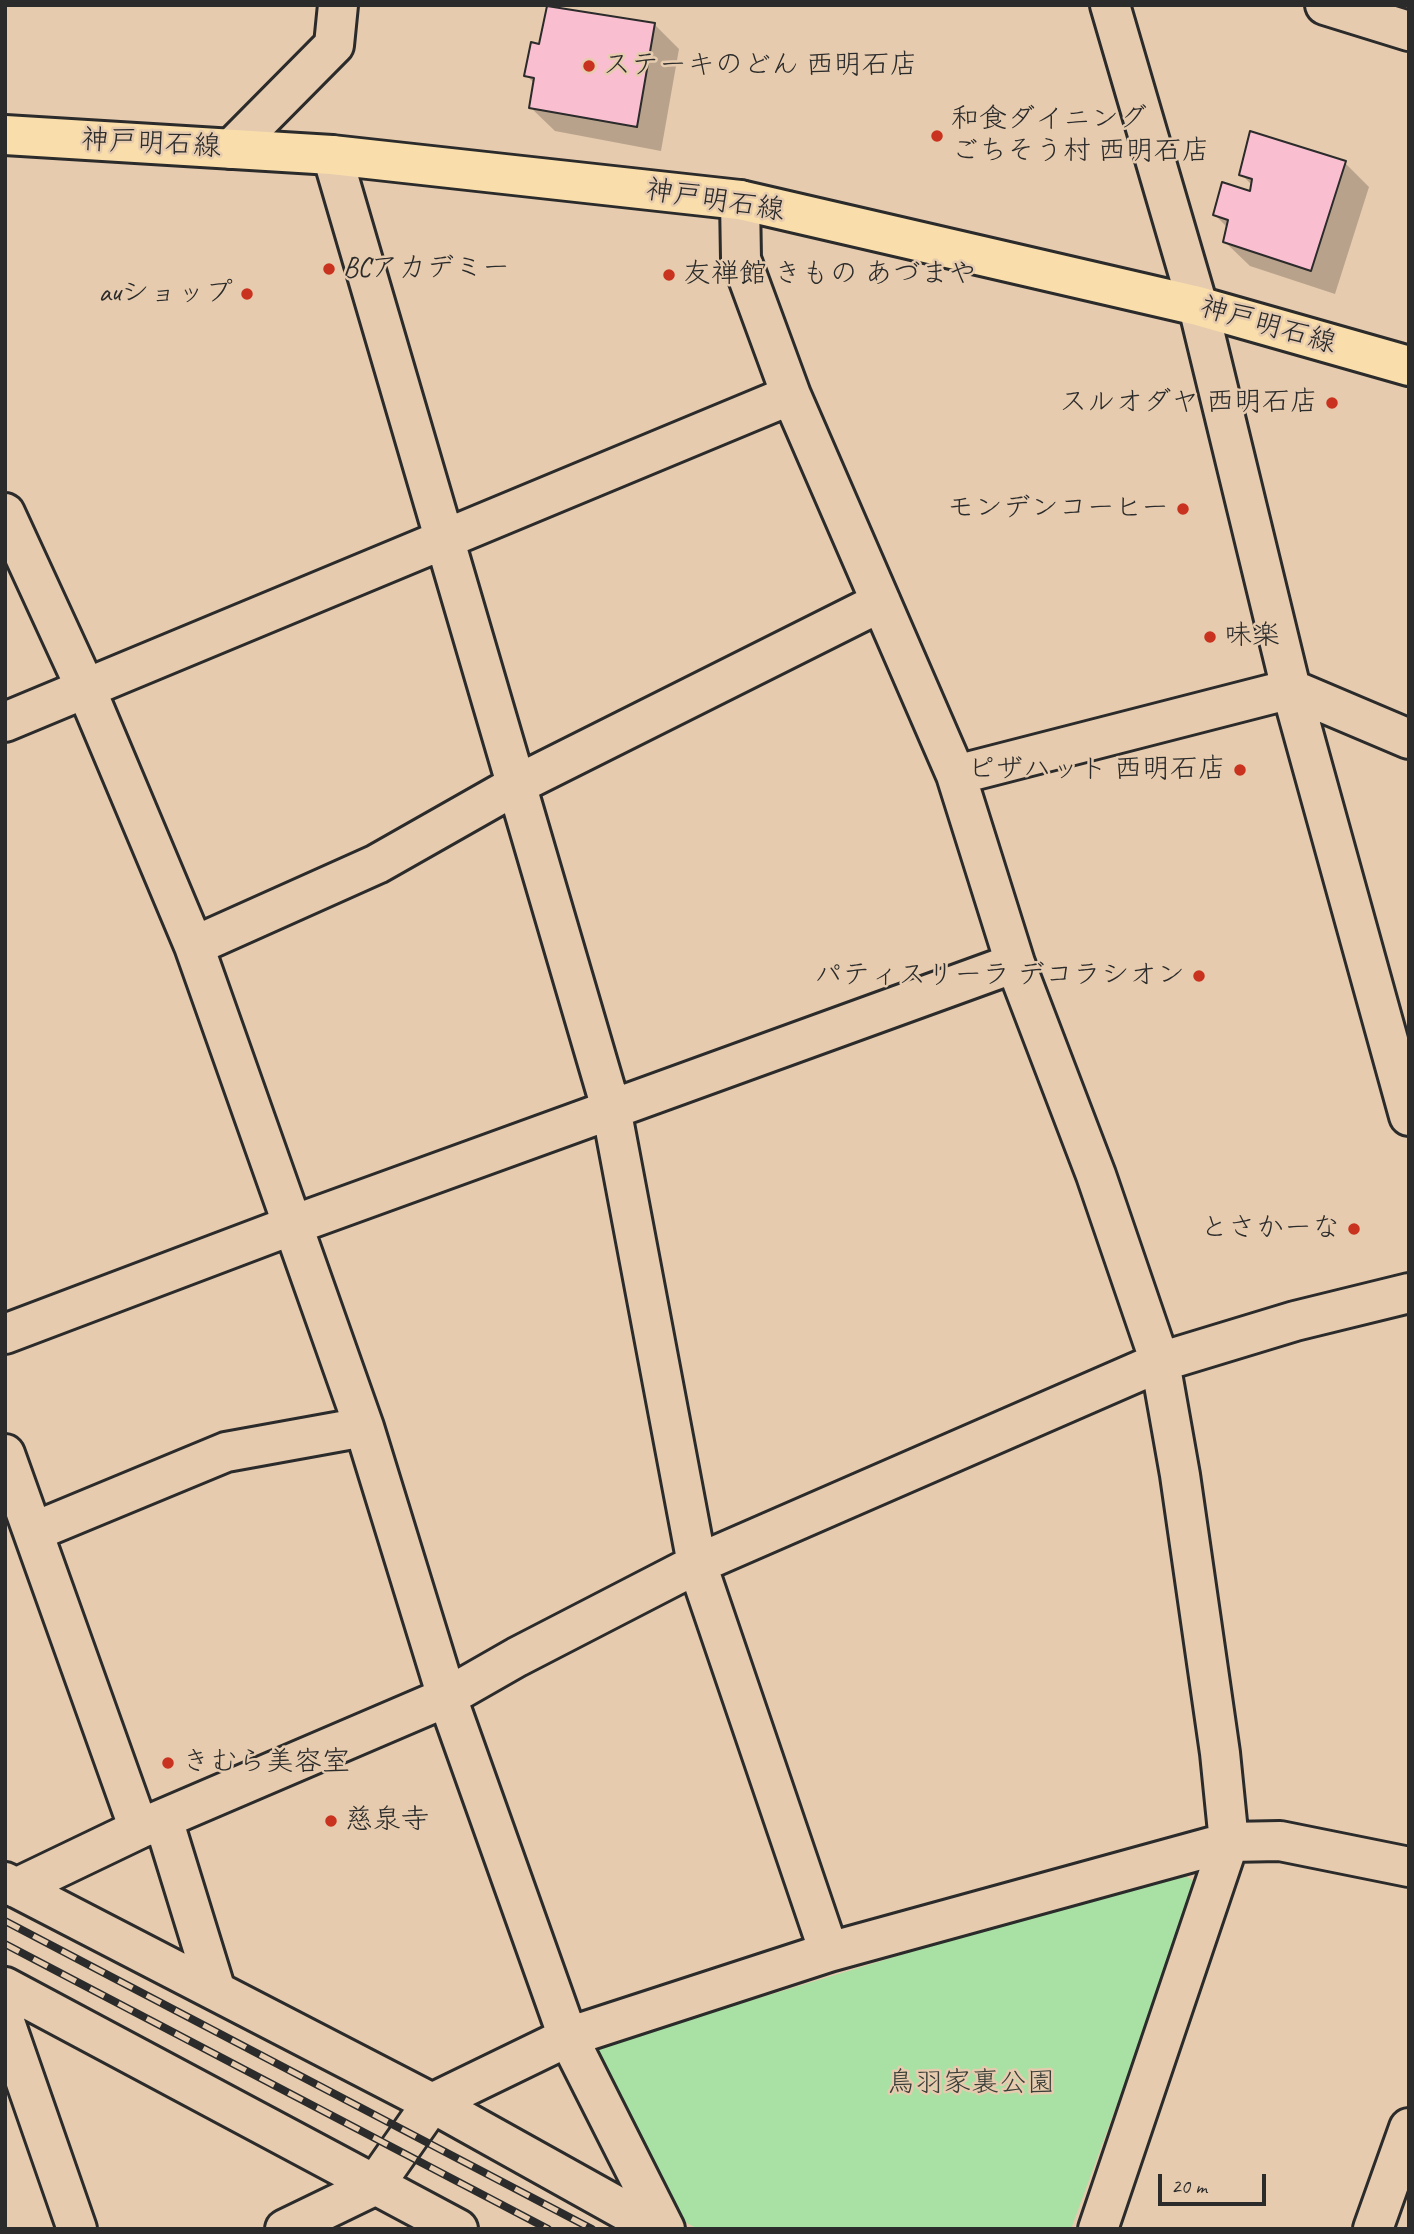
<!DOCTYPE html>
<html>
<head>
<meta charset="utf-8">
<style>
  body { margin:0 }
  #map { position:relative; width:1414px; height:2234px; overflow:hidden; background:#e6cbae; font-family:Caveat,sans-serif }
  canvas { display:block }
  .frame { position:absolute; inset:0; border:7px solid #2b2b2b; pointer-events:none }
  .scale { position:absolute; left:1158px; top:2174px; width:108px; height:32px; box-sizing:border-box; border:4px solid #2b2b2b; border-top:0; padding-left:9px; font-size:21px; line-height:24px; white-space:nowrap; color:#2b2b2b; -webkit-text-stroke:5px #e6cbae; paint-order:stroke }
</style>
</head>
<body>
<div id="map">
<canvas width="1414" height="2234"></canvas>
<div class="frame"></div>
<div class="scale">20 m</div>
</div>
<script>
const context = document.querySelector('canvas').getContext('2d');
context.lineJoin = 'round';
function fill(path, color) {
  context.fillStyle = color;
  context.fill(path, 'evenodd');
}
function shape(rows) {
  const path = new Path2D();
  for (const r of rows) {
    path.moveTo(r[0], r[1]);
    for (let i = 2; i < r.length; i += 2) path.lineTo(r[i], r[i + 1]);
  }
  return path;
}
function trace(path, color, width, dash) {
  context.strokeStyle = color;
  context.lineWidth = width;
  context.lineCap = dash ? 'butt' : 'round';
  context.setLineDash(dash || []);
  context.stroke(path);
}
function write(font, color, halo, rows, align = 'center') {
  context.font = font + ' Caveat,"Klee One",sans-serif';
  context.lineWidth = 5;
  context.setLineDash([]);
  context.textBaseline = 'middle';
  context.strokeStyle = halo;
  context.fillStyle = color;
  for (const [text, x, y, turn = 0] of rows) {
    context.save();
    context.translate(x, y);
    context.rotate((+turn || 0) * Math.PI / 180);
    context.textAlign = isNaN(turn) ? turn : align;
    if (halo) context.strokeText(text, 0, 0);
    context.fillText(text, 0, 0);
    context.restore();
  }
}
fill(shape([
  [1178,1871,1198,1884,1071,2229,698,2229,683,2221,594,2048]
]), '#a9e1a5');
fill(shape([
  [654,24,679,49,661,151,555,131,530,107,534,83,526,75,541,46],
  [1345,163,1369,187,1335,294,1250,266,1225,242,1228,228,1215,215,1251,193,1253,186,1241,174]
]), '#0003');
const building = shape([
  [547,6,655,23,637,127,529,108,534,78,524,76,531,42,539,44,547,6],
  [1250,131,1346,161,1311,271,1223,242,1228,220,1213,215,1222,182,1250,191,1252,179,1239,175,1250,131]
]);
fill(building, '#f9bfd0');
trace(building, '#2b2b2b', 2);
const minor = shape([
  [1110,5,1198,306,1291,689,1409,1116],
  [1325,5,1409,31],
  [231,149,334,45,338,5],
  [332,155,611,1108,697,1564,829,1952],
  [740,200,741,259,791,395,956,775,1015,963,1096,1175,1160,1362,1180,1475,1220,1753,1229,1842,1098,2229],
  [5,513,86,689,194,946,364,1427,447,1697,568,2037,665,2229],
  [5,722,791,395],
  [956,775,1291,689,1409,739],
  [194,946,377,864,518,784,881,602],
  [5,1334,293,1225,1015,963],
  [5,1454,139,1829],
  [33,1532,226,1452,364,1427],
  [163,1819,216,1991],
  [5,1882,432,2103,658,2229],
  [16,1888,139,1829,447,1697,517,1657,697,1564,1160,1362,1295,1321,1409,1293],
  [5,1987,458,2229],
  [5,2022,77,2229],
  [285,2229,374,2186,432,2103,568,2037,829,1952,1229,1842,1280,1841,1409,1867],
  [1373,2229,1409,2128]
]);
const major = shape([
  [5,135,332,155,740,200,1198,306,1409,366]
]);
trace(minor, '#2b2b2b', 44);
trace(major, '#2b2b2b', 44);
trace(minor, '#e6cbae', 38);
trace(major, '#f9deab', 38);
const rail = shape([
  [5,1921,592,2229],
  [5,1944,548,2229]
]);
trace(rail, '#2b2b2b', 8);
trace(rail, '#e6cbae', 5, [16]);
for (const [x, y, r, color] of [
  [589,66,7,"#c8321e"],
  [937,136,7,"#c8321e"],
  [329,269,7,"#c8321e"],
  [669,275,7,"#c8321e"],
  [247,294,7,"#c8321e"],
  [1332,403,7,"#c8321e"],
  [1183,509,7,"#c8321e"],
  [1210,637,7,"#c8321e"],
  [1240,770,7,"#c8321e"],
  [1199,976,7,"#c8321e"],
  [1354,1229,7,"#c8321e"],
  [168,1763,7,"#c8321e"],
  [331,1821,7,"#c8321e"]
]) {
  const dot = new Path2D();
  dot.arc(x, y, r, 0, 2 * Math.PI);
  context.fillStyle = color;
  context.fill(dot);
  trace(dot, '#e6cbae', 2.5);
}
write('28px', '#2b2b2b', '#e6cbae', [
  ["ステーキのどん 西明石店",603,66],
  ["和食ダイニング",951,120],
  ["ごちそう村 西明石店",951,152],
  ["BCアカデミー",343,269],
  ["友禅館 きもの あづまや",683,275],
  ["auショップ",233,294,"right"],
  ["スルオダヤ 西明石店",1318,403,"right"],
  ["モンデンコーヒー",1169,509,"right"],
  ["味楽",1224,637],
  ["ピザハット 西明石店",1226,770,"right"],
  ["パティスリーラ デコラシオン",1185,976,"right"],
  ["とさかーな",1340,1229,"right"],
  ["きむら美容室",182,1763],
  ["慈泉寺",345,1821]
], 'left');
write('28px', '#2b2b2b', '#e6cbae', [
  ["神戸明石線",151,144,3],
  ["神戸明石線",715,201,9],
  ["神戸明石線",1268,326,16]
]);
write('28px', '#383d37', '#e6cbae', [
  ["鳥羽家裏公園",971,2084]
]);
</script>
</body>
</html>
